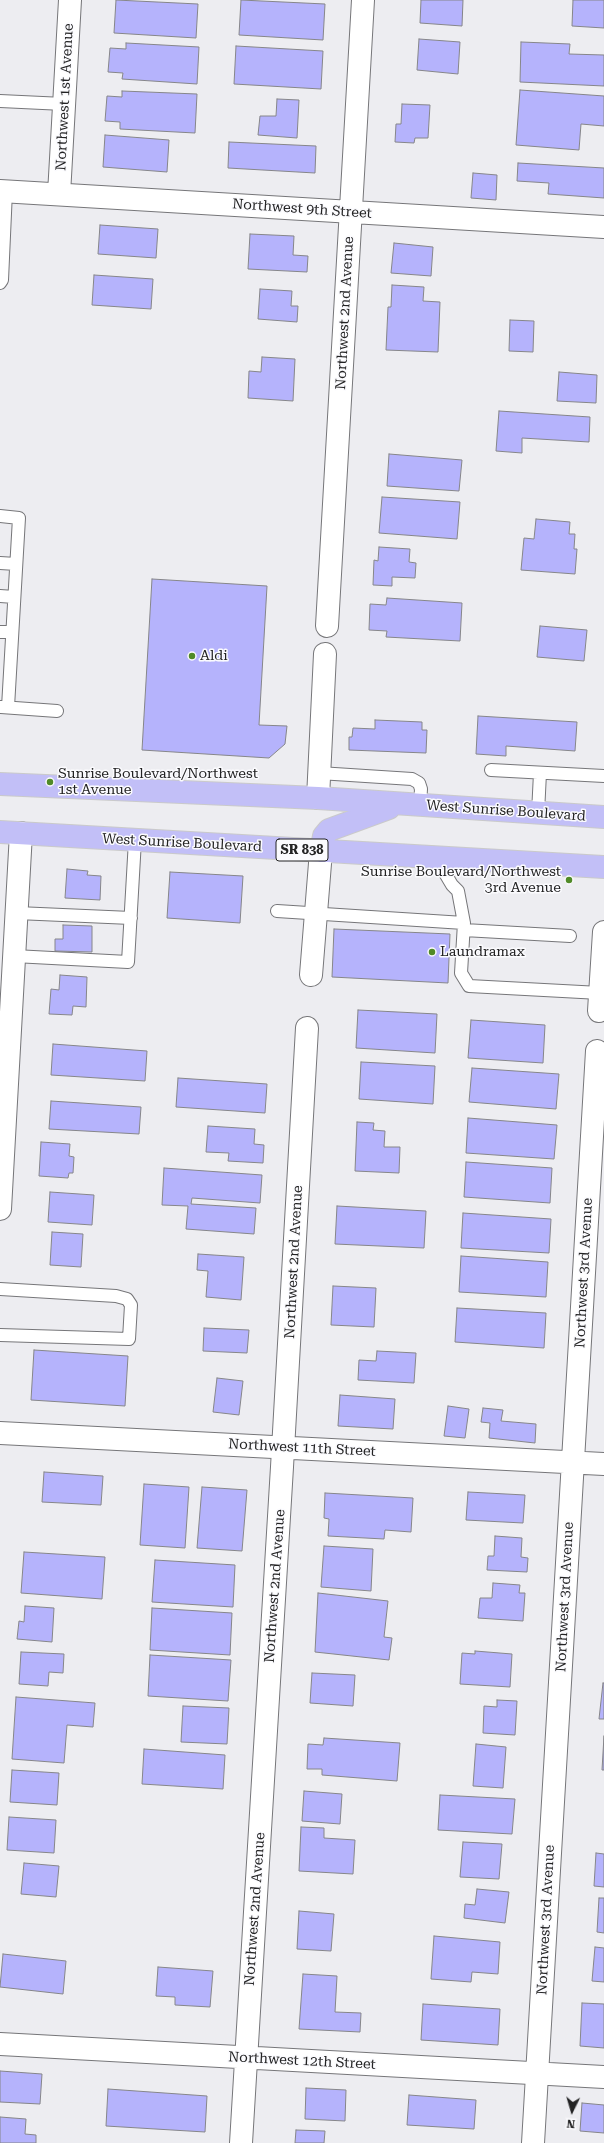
<!DOCTYPE html>
<html>
<head>
<meta charset="utf-8">
<style>
  body { margin:0 }
  #map { position:relative; width:604px; height:2143px; overflow:hidden; background:#ededf1; font-family:"Roboto Serif",serif }
  canvas { display:block }
  .north { position:absolute; left:552px; top:2091px; width:40px; height:40px; -webkit-text-stroke:3px #fbfbfe; paint-order:stroke; rotate:185deg; font-size:11px; font-weight:700; line-height:16px; text-align:center; color:#232324 }
  .north::after { content:''; display:block; margin:auto; width:14px; height:18px; background:#232324; clip-path:polygon(50% 0,100% 100%,50% 72%,0 100%) }
</style>
</head>
<body>
<div id="map">
<canvas width="604" height="2143"></canvas>
<div class="north">N</div>
</div>
<script>
const context = document.querySelector('canvas').getContext('2d');
context.lineJoin = 'round';
function fill(path, color) {
  context.fillStyle = color;
  context.fill(path, 'evenodd');
}
function shape(rows) {
  const path = new Path2D();
  for (const r of rows) {
    path.moveTo(r[0], r[1]);
    for (let i = 2; i < r.length; i += 2) path.lineTo(r[i], r[i + 1]);
  }
  return path;
}
function trace(path, color, width, dash) {
  context.strokeStyle = color;
  context.lineWidth = width;
  context.lineCap = dash ? 'butt' : 'round';
  context.setLineDash(dash || []);
  context.stroke(path);
}
function write(font, color, halo, rows, align = 'center') {
  context.font = font + ' "Roboto Serif",serif';
  context.lineWidth = 3;
  context.setLineDash([]);
  context.textBaseline = 'middle';
  context.strokeStyle = halo;
  context.fillStyle = color;
  for (const [text, x, y, turn = 0] of rows) {
    context.save();
    context.translate(x, y);
    context.rotate((+turn || 0) * Math.PI / 180);
    context.textAlign = isNaN(turn) ? turn : align;
    if (halo) context.strokeText(text, 0, 0);
    context.fillText(text, 0, 0);
    context.restore();
  }
}
const building = shape([
  [116,0,198,4,196,38,114,33,116,0],
  [241,0,325,4,323,40,239,35,241,0],
  [421,0,463,0,462,26,420,23,421,0],
  [573,0,604,0,604,28,572,26,573,0],
  [419,39,460,42,458,74,417,70,419,39],
  [521,42,570,44,569,54,604,55,604,86,520,82,521,42],
  [126,43,199,47,197,84,122,79,123,73,108,72,110,48,126,49,126,43],
  [236,46,323,51,321,89,234,84,236,46],
  [520,90,604,96,604,126,581,124,579,150,516,145,520,90],
  [122,91,197,94,195,133,120,129,120,122,105,121,107,96,122,97,122,91],
  [277,99,299,100,297,138,258,135,260,116,276,116,277,99],
  [402,104,430,105,428,138,415,138,414,143,395,142,396,124,401,124,402,104],
  [105,135,169,140,167,172,103,167,105,135],
  [229,142,316,146,315,173,228,168,229,142],
  [518,163,604,168,604,198,548,194,549,183,517,181,518,163],
  [473,173,497,175,496,200,471,198,473,173],
  [100,225,158,229,156,258,98,254,100,225],
  [250,234,294,236,293,255,308,256,307,272,248,269,250,234],
  [394,243,433,247,431,276,391,273,394,243],
  [94,275,153,279,151,309,92,305,94,275],
  [392,285,424,287,423,301,440,302,438,352,386,350,388,307,391,307,392,285],
  [260,289,292,291,291,306,298,306,297,322,258,319,260,289],
  [510,320,534,321,533,352,509,351,510,320],
  [262,357,295,359,293,401,248,398,249,371,261,372,262,357],
  [559,372,597,375,596,403,557,401,559,372],
  [499,411,590,417,589,442,522,438,522,453,496,451,499,411],
  [389,454,462,460,459,491,387,486,389,454],
  [382,497,460,502,457,539,379,533,382,497],
  [536,519,570,522,569,534,575,534,574,549,577,549,575,574,521,570,524,538,534,539,536,519],
  [379,547,410,549,409,562,416,563,415,578,392,577,392,586,373,585,374,560,378,561,379,547],
  [152,579,267,586,259,725,287,726,285,744,269,758,142,750,152,579],
  [387,598,462,603,460,641,386,637,387,631,369,630,370,604,386,605,387,598],
  [540,626,587,630,584,661,537,657,540,626],
  [478,716,577,722,575,751,506,746,506,756,476,754,478,716],
  [375,720,422,722,422,730,427,730,426,753,349,750,349,737,352,737,353,728,375,729,375,720],
  [67,869,88,871,87,875,101,876,100,900,65,898,67,869],
  [170,872,243,876,240,923,167,918,170,872],
  [63,925,92,926,92,952,55,951,55,939,63,939,63,925],
  [334,929,450,934,448,983,332,977,334,929],
  [60,975,87,977,86,1007,73,1006,72,1015,49,1014,51,989,59,990,60,975],
  [358,1010,437,1014,435,1053,356,1048,358,1010],
  [471,1020,545,1025,543,1063,468,1058,471,1020],
  [53,1044,147,1051,145,1081,51,1075,53,1044],
  [361,1062,435,1066,433,1104,359,1099,361,1062],
  [472,1068,559,1074,556,1109,469,1102,472,1068],
  [178,1078,267,1084,265,1113,176,1107,178,1078],
  [51,1101,141,1107,139,1134,49,1129,51,1101],
  [468,1118,557,1125,554,1159,466,1153,468,1118],
  [357,1122,374,1123,373,1130,385,1131,384,1147,400,1147,399,1173,355,1171,357,1122],
  [208,1126,255,1129,254,1144,264,1145,263,1163,228,1161,229,1153,206,1152,208,1126],
  [41,1142,70,1144,69,1156,74,1157,73,1173,69,1173,68,1178,39,1176,41,1142],
  [466,1162,552,1168,550,1203,464,1197,466,1162],
  [164,1168,262,1175,260,1203,192,1198,191,1204,256,1208,254,1234,186,1229,188,1206,162,1205,164,1168],
  [50,1192,94,1195,92,1225,48,1222,50,1192],
  [337,1206,426,1211,424,1248,335,1244,337,1206],
  [463,1213,551,1219,549,1253,461,1248,463,1213],
  [52,1232,83,1234,81,1267,50,1265,52,1232],
  [198,1254,244,1257,241,1300,206,1297,208,1271,197,1270,198,1254],
  [461,1256,548,1262,546,1297,459,1292,461,1256],
  [333,1286,376,1288,374,1327,331,1325,333,1286],
  [457,1308,546,1313,544,1348,455,1342,457,1308],
  [204,1328,249,1330,247,1353,203,1351,204,1328],
  [34,1350,128,1356,125,1406,31,1400,34,1350],
  [377,1351,416,1353,414,1383,358,1380,359,1360,376,1361,377,1351],
  [217,1378,243,1381,239,1415,213,1412,217,1378],
  [340,1395,395,1399,393,1429,338,1426,340,1395],
  [448,1406,469,1409,465,1438,444,1436,448,1406],
  [483,1408,503,1410,501,1421,536,1424,535,1443,489,1438,490,1423,481,1422,483,1408],
  [44,1472,103,1476,101,1505,42,1502,44,1472],
  [144,1484,189,1487,185,1548,140,1545,144,1484],
  [202,1487,247,1490,242,1551,197,1548,202,1487],
  [468,1492,525,1495,523,1523,466,1520,468,1492],
  [325,1493,413,1498,411,1532,385,1530,384,1539,328,1536,329,1519,324,1518,325,1493],
  [495,1536,522,1538,521,1557,528,1558,527,1572,487,1570,488,1556,494,1556,495,1536],
  [324,1546,373,1549,371,1591,321,1587,324,1546],
  [24,1552,105,1557,102,1599,21,1593,24,1552],
  [155,1560,235,1565,233,1607,152,1602,155,1560],
  [493,1583,520,1585,519,1593,525,1593,523,1621,478,1618,480,1598,492,1598,493,1583],
  [318,1593,388,1601,384,1637,392,1638,389,1660,315,1652,318,1593],
  [25,1606,54,1608,52,1642,17,1639,19,1621,24,1622,25,1606],
  [152,1608,232,1613,230,1655,150,1650,152,1608],
  [475,1651,512,1654,510,1687,460,1684,462,1653,475,1654,475,1651],
  [21,1652,64,1654,63,1673,49,1672,48,1686,19,1684,21,1652],
  [150,1655,231,1660,228,1701,148,1696,150,1655],
  [312,1673,355,1675,353,1706,310,1703,312,1673],
  [603,1683,604,1683,604,1719,599,1719,603,1683],
  [16,1697,95,1703,93,1727,67,1725,64,1763,12,1759,16,1697],
  [497,1700,517,1701,515,1735,483,1733,484,1706,497,1707,497,1700],
  [183,1706,229,1708,227,1744,181,1742,183,1706],
  [604,1736,604,1770,602,1770,604,1736],
  [324,1738,400,1743,397,1781,322,1775,322,1769,307,1769,308,1744,323,1745,324,1738],
  [476,1744,506,1747,503,1788,473,1786,476,1744],
  [144,1749,225,1755,223,1789,142,1784,144,1749],
  [12,1770,59,1773,57,1805,10,1802,12,1770],
  [304,1791,342,1794,340,1824,302,1821,304,1791],
  [440,1795,515,1799,512,1834,438,1830,440,1795],
  [9,1817,56,1820,54,1853,7,1850,9,1817],
  [301,1827,324,1828,324,1838,355,1840,353,1874,299,1871,301,1827],
  [463,1842,502,1844,499,1879,460,1877,463,1842],
  [596,1853,604,1854,604,1887,594,1886,596,1853],
  [24,1863,59,1866,56,1897,21,1894,24,1863],
  [477,1889,509,1892,505,1923,464,1918,465,1904,475,1905,477,1889],
  [599,1898,604,1898,604,1933,597,1932,599,1898],
  [299,1911,334,1914,331,1951,297,1949,299,1911],
  [434,1936,500,1942,498,1974,472,1972,471,1982,431,1979,434,1936],
  [595,1947,604,1948,604,1982,592,1981,595,1947],
  [3,1954,66,1961,63,1994,0,1987,3,1954],
  [158,1967,213,1971,210,2007,175,2005,175,1997,156,1996,158,1967],
  [303,1974,337,1976,335,2012,361,2013,360,2032,299,2029,303,1974],
  [582,2003,604,2004,604,2048,580,2046,582,2003],
  [423,2004,500,2009,498,2045,421,2040,423,2004],
  [0,2071,42,2074,40,2104,0,2102,0,2071],
  [306,2088,346,2090,345,2121,305,2119,306,2088],
  [108,2089,207,2096,205,2132,106,2126,108,2089],
  [409,2095,476,2100,474,2129,407,2125,409,2095],
  [582,2103,604,2105,604,2133,580,2131,582,2103],
  [0,2117,26,2119,25,2134,36,2135,36,2143,0,2143,0,2117],
  [296,2130,325,2131,324,2143,295,2143,296,2130]
]);
fill(building, '#b5b3fc');
trace(building, '#868689', 1);
const lane = shape([
  [0,101,64,104],
  [0,283,2,280,6,191],
  [0,516,19,518,8,707],
  [0,563,16,564],
  [0,596,14,597],
  [0,632,12,632],
  [1,707,57,711],
  [491,770,604,776],
  [319,773,412,779,419,783,421,789,420,805],
  [538,813,540,773],
  [436,858,452,885,458,891,464,923,461,973,469,986,600,993],
  [277,911,464,923],
  [17,913,131,918],
  [464,930,570,936],
  [14,956,128,962,135,840],
  [0,1289,116,1296,127,1299,131,1305,129,1339,0,1335]
]);
const street = shape([
  [0,191,604,227],
  [59,194,70,0],
  [327,626,363,0],
  [318,798,325,654],
  [311,975,321,851],
  [599,1011,604,932],
  [0,1209,21,833],
  [0,1433,604,1464],
  [0,2044,604,2077],
  [241,2143,282,1467,307,1028],
  [533,2143,597,1051]
]);
const primary = shape([
  [0,784,318,798,604,817],
  [0,832,604,867],
  [321,851,324,836,329,830,389,808]
]);
trace(lane, '#767679', 14);
trace(street, '#767679', 24);
trace(primary, '#cacaca', 24);
trace(lane, '#fff', 12);
trace(street, '#fff', 22);
trace(primary, '#c2bff7', 22);
for (const [x, y, r, color] of [
  [192,656,4,"#508a27"],
  [50,782,4,"#508a27"],
  [569,880,4,"#508a27"],
  [432,952,4,"#508a27"]
]) {
  const dot = new Path2D();
  dot.arc(x, y, r, 0, 2 * Math.PI);
  context.fillStyle = color;
  context.fill(dot);
  trace(dot, '#fbfbfe', 1.5);
}
for (const [x, y, w] of [
  [302,850,52]
]) {
  const box = new Path2D();
  box.roundRect(x - w / 2, y - 11, w, 22, 3);
  context.fillStyle = '#fbfbfe';
  context.fill(box);
  trace(box, '#232324', 1);
}
write('bold 13px', '#232324', null, [
  ["SR 838",302,850]
]);
write('14px', '#232324', '#fbfbfe', [
  ["Northwest 1st Avenue",65,97,-87],
  ["Northwest 9th Street",302,209,4],
  ["Northwest 2nd Avenue",345,313,-87],
  ["West Sunrise Boulevard",506,811,4],
  ["West Sunrise Boulevard",182,843,3],
  ["Northwest 2nd Avenue",294,1262,-87],
  ["Northwest 3rd Avenue",584,1273,-87],
  ["Northwest 11th Street",302,1448,3],
  ["Northwest 2nd Avenue",275,1586,-86],
  ["Northwest 3rd Avenue",565,1597,-87],
  ["Northwest 2nd Avenue",255,1909,-86],
  ["Northwest 3rd Avenue",546,1920,-87],
  ["Northwest 12th Street",302,2061,3]
]);
write('14px', '#232324', '#fbfbfe', [
  ["Aldi",200,656],
  ["Sunrise Boulevard/Northwest",58,774],
  ["1st Avenue",58,790],
  ["Sunrise Boulevard/Northwest",561,872,"right"],
  ["3rd Avenue",561,888,"right"],
  ["Laundramax",440,952]
], 'left');
</script>
</body>
</html>
